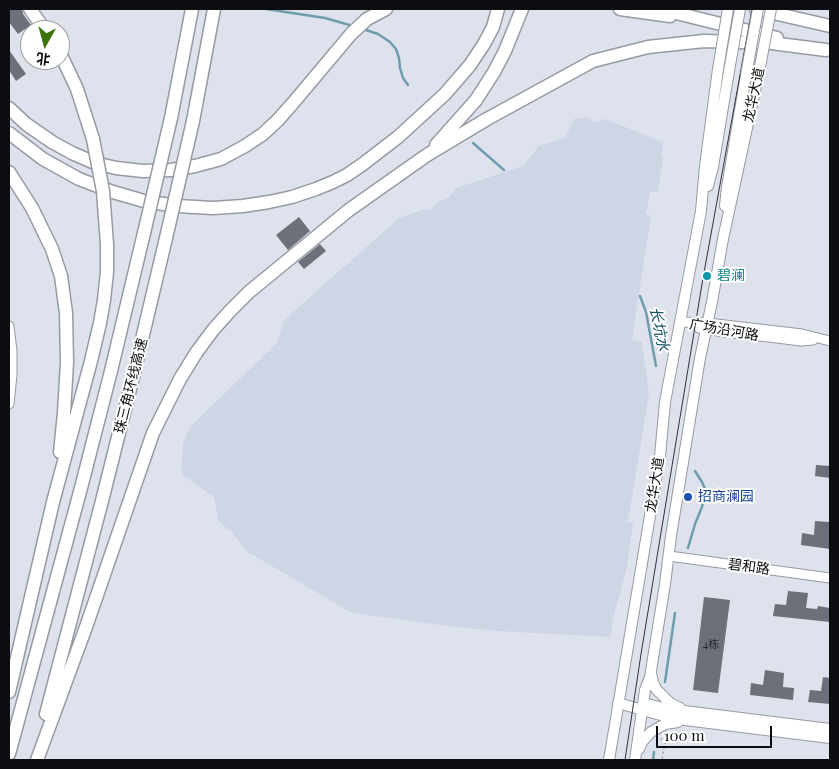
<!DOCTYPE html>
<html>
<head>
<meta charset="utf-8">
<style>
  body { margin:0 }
  #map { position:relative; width:839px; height:769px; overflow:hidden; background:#dee2ec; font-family:"Playfair Display","Noto Sans SC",serif }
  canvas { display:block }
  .frame { position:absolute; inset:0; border:10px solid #0b0d10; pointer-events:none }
  .north { position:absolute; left:20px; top:20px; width:50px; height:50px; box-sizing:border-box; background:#fff; border:1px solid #9d9e9f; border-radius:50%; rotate:187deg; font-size:14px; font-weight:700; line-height:20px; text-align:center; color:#0b0d10 }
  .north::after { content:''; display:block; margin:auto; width:18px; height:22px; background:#387408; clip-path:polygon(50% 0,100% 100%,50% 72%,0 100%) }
  .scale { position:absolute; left:656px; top:726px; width:116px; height:22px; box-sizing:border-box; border:2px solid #0b0d10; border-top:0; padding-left:6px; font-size:15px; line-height:18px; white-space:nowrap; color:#0b0d10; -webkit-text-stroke:4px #fff; paint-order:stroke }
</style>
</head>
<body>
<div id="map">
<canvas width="839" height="769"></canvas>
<div class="frame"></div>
<div class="north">北</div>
<div class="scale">100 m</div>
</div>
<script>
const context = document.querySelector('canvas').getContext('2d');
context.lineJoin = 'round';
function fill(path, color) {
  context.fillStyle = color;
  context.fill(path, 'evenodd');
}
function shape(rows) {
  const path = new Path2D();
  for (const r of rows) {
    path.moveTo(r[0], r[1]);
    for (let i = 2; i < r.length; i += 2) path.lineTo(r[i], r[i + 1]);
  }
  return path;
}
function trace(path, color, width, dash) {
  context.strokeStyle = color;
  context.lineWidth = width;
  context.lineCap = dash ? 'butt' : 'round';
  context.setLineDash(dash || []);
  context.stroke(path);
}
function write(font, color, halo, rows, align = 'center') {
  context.font = font + ' "Playfair Display","Noto Sans SC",serif';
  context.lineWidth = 4;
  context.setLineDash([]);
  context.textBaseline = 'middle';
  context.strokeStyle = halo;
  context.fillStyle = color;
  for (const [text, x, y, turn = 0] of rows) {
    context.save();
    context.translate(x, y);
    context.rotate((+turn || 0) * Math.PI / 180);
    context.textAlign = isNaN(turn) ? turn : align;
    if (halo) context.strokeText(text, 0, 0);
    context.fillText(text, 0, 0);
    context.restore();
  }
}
fill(shape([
  [587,117,594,122,605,119,663,142,661,157,663,157,658,192,650,192,646,214,651,216,632,340,642,342,649,394,628,521,629,523,633,523,627,567,613,619,611,637,496,631,448,626,352,613,246,551,233,533,219,522,214,497,181,474,183,443,189,429,195,422,277,343,284,320,399,218,425,209,430,210,438,202,449,197,456,188,523,166,539,146,565,138,574,119]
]), '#ced6e6');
trace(shape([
  [266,9,325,18,353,26],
  [363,29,378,34,390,42,396,49,399,58,400,68,403,78,408,85],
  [473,143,504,170],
  [640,296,646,312,656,366],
  [688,548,695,524,702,507,704,497,705,489,702,482,695,471],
  [665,682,675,613],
  [653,760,654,752]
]), '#709dad', 2.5);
fill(shape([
  [9,9,22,9,23,14,31,25,18,34,9,22],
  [9,50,26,74,16,81,9,70],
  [299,217,310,231,288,250,276,235],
  [320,244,326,251,304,269,298,262],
  [816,465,830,466,830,478,815,476],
  [815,521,830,522,830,549,801,545,802,533,814,535],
  [788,591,808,593,806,608,817,609,818,606,830,608,830,622,773,616,775,604,786,605],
  [704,597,730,600,718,693,693,690],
  [765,670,784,673,783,687,794,688,793,700,750,695,751,683,763,685],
  [823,677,830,678,830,704,808,702,810,690,821,691]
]), '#6c7079');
const minor = shape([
  [680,322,708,323,802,334,830,341],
  [9,326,12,351,12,375,9,404],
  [699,328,724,332,777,338,801,341,813,340],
  [669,556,830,578]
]);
const major = shape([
  [708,186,713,167,729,71],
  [725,206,727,187,746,75],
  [651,673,653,682,656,689,670,703,680,708],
  [618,703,664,716,677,719,830,738],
  [647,704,668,709,830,729],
  [639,749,642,742,651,732,665,724,678,722],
  [609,760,660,456,665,402,701,211,705,166,718,69],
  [635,760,645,690,650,677,665,584,671,536,700,358,712,302,723,239,758,77]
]);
const highway = shape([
  [30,9,45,30],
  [620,9,670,16],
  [660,9,777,38],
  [756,9,830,26],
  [60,53,77,89,93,139],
  [9,108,26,124,52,142,72,153,95,163,116,168,143,171,171,170,195,166,221,159,245,146,263,134,278,120,293,103,351,34,367,19,386,9],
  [171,118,192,9],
  [193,121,214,9],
  [9,133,43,159,79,179,113,192,144,201,177,206,213,208,243,206,269,202,292,197,316,189,333,182,347,175,363,164,398,137,445,94,470,65,484,44,493,27,498,9],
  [436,145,476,100,494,72,505,51,522,9],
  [9,172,32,208,52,249,61,276,66,313,67,362,64,413,60,452],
  [9,692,53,502,91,361,100,323,104,300,107,272,107,244],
  [46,714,103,497,133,377,166,238],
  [9,754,81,488,111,371,144,233],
  [37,760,86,627,153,433,180,379,196,353,213,330,230,311,249,292,349,210,427,155,487,119,593,61,648,47,704,41,771,43,826,50]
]);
trace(minor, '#969aa3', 11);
trace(major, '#969aa3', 12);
trace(highway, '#969aa3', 15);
trace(shape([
  [661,738,665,743,662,760]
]), '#92959d', 1, [2.5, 2.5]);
trace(minor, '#fff', 9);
trace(major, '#fff', 10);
trace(highway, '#fff', 12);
trace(shape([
  [625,760,641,654,703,278,752,9]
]), '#303237', 1);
const majorBridge = shape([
  [718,69,728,9],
  [729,71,740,9],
  [746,75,758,9],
  [758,77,771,9]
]);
const highwayBridge = shape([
  [93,139,103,191,107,244],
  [144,233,171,118],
  [166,238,193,121]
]);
trace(majorBridge, '#969aa3', 12, []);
trace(highwayBridge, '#969aa3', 15, []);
trace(majorBridge, '#fff', 10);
trace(highwayBridge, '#fff', 12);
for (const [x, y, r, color] of [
  [707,276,5,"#0f9aa8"],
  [688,497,5,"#1a4fb4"]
]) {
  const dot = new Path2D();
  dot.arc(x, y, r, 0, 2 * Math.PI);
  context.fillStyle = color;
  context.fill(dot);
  trace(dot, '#fff', 2);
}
write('11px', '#23262a', null, [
  ["4栋",711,645]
]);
write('14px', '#0b0d10', '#fff', [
  ["龙华大道",754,95,-78],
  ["广场沿河路",724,330,10],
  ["珠三角环线高速",131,386,-76],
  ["龙华大道",655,485,-81],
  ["碧和路",749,567,8]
]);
write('14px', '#0d838f', '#fff', [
  ["碧澜",717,276]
], 'left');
write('14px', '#164399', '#fff', [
  ["招商澜园",698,497]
], 'left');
write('italic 15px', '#1a5769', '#fff', [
  ["长坑水",659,329,78]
]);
</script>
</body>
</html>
